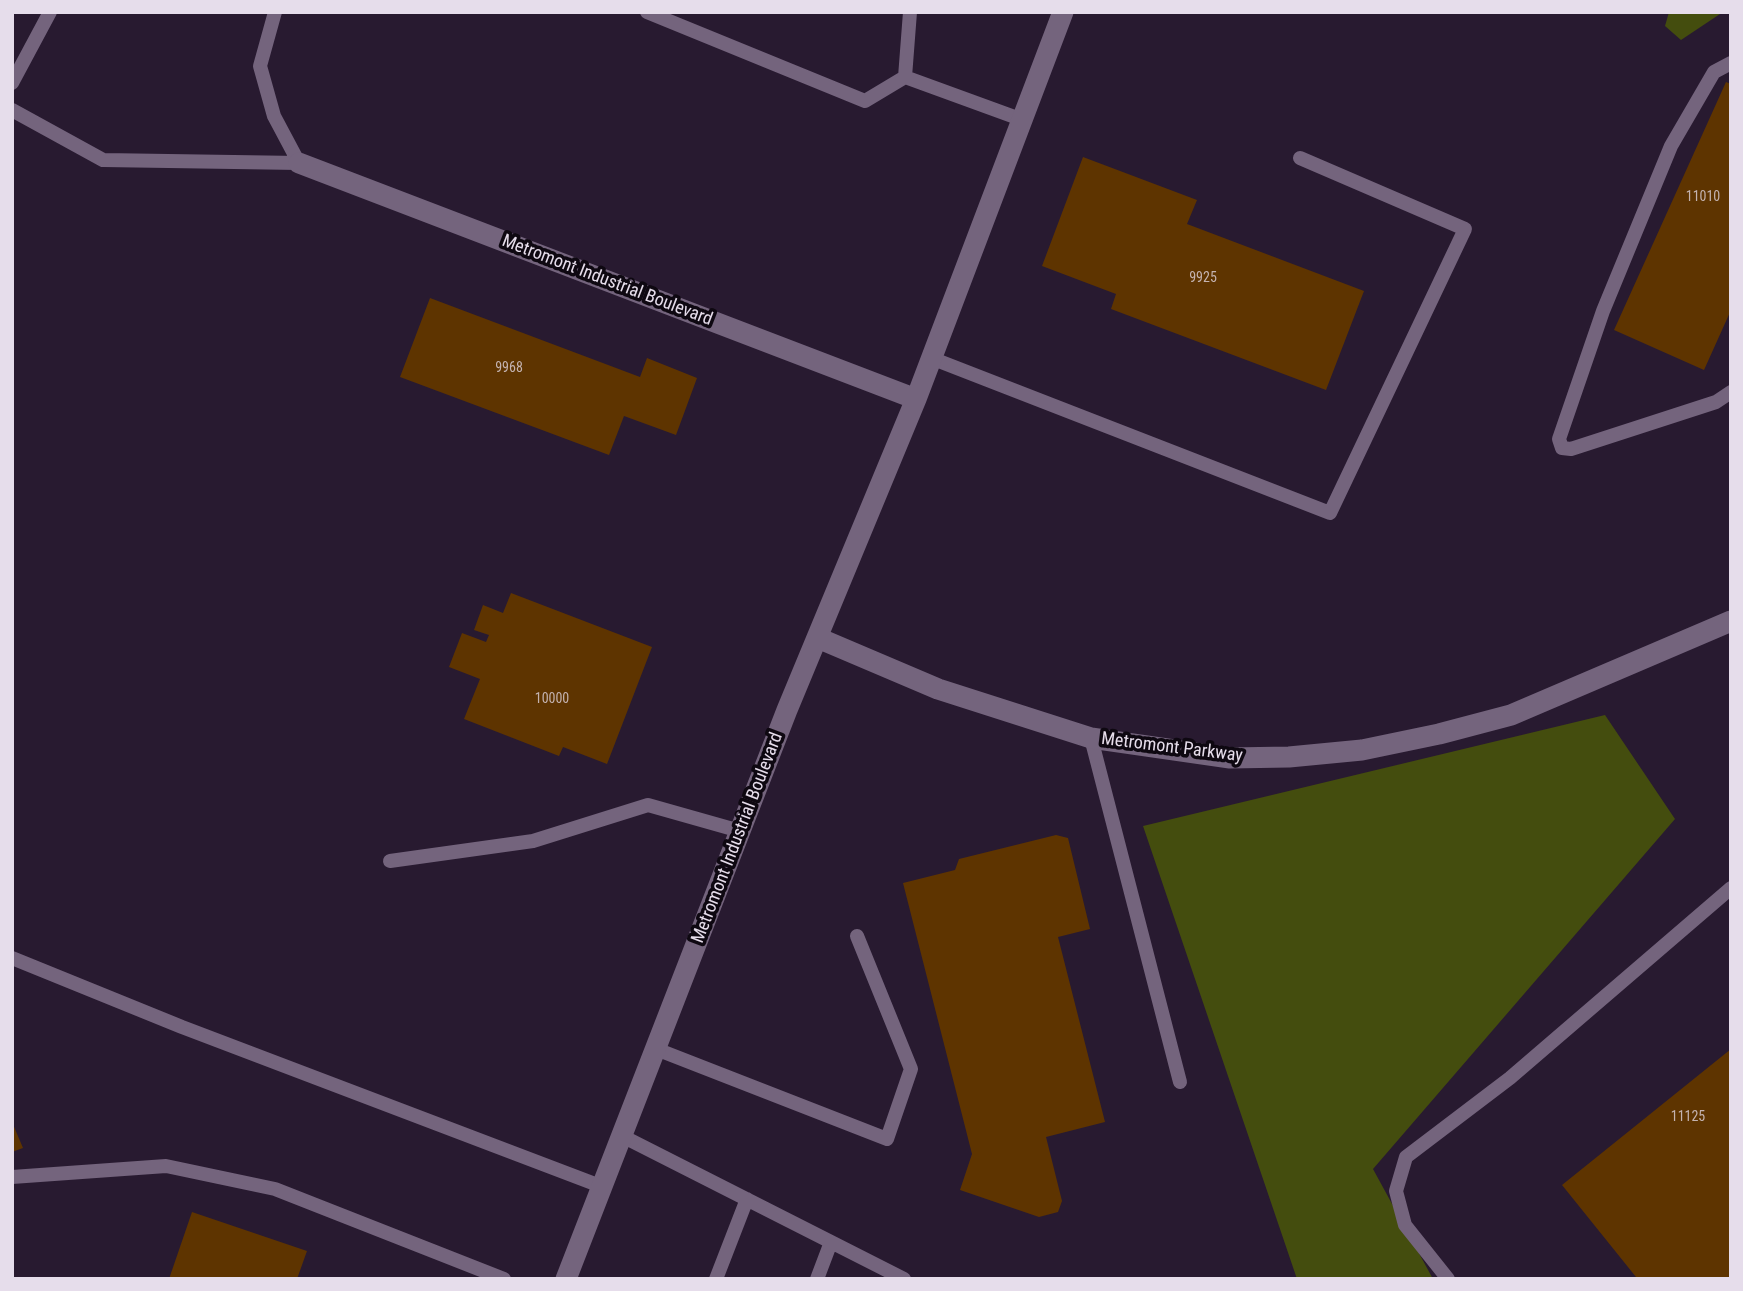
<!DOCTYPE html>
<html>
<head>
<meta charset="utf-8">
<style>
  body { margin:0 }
  #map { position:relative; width:1743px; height:1291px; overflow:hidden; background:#281a30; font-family:"Roboto Condensed",sans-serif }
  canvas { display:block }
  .frame { position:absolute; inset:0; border:14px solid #e6ddeb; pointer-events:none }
</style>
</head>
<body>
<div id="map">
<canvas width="1743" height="1291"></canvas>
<div class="frame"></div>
</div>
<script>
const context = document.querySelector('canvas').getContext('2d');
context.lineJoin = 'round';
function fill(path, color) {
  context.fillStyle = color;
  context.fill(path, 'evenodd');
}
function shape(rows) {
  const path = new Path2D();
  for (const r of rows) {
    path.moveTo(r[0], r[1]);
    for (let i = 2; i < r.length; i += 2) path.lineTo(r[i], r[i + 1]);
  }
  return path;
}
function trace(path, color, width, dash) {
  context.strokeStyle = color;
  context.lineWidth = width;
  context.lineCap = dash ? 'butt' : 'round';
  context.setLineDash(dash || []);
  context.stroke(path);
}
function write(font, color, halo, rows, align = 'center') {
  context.font = font + ' "Roboto Condensed",sans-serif';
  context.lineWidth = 7;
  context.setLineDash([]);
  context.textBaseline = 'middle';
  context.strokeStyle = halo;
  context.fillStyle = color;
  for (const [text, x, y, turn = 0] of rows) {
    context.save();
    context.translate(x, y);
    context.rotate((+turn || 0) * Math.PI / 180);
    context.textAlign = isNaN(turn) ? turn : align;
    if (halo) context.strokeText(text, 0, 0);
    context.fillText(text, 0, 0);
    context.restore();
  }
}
fill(shape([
  [1669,12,1723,12,1681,40,1665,26],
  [1605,715,1675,819,1373,1169,1433,1279,1297,1279,1143,826]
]), '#444d0e');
fill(shape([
  [1726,82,1731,84,1731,310,1704,370,1614,330],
  [1083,157,1197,200,1187,224,1364,291,1326,390,1111,309,1116,294,1042,266],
  [430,298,640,377,647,358,697,378,676,435,624,416,609,455,400,377],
  [511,593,652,647,607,764,563,747,559,756,464,719,480,679,449,667,462,633,486,642,489,635,474,630,483,605,503,613],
  [1056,835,1068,838,1090,929,1058,937,1105,1122,1046,1137,1062,1201,1058,1212,1039,1217,960,1190,972,1154,903,883,955,870,959,859],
  [1731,1049,1731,1279,1634,1279,1636,1277,1562,1185],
  [12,1122,23,1148,12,1152],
  [192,1212,307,1251,297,1279,169,1279]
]), '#5e3400');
trace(shape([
  [647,12,865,101,905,77],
  [1731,63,1714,72,1671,146,1603,311,1559,439,1562,448,1571,449,1716,402,1731,392],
  [905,77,1023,120],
  [905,77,910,12],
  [12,83,50,12],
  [12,110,103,160,299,163,274,116,260,66,275,12],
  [931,358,1330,513,1465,229,1300,158],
  [1091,738,1180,1082],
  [390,861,533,841,648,805,740,831],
  [12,958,182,1027,603,1187],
  [656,1049,887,1139,911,1069,857,936],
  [622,1136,904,1279],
  [12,1177,166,1166,275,1189,504,1279],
  [716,1279,747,1199],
  [817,1279,831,1242],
  [1448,1279,1405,1225,1396,1191,1406,1157,1510,1078,1731,888]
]), '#74647d', 14);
trace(shape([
  [299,163,916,399],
  [818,638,938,689,1091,738,1230,758,1289,757,1362,750,1439,734,1511,715,1731,621],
  [566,1279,787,710,916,399,1063,12]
]), '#74647d', 21);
write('14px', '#c4b3b0', null, [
  ["11010",1703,197],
  ["9925",1203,278],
  ["9968",509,368],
  ["10000",552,699],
  ["11125",1688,1117]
]);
write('18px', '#e6ddeb', '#0e0811', [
  ["Metromont Industrial Boulevard",607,281,21],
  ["Metromont Parkway",1172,748,7],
  ["Metromont Industrial Boulevard",738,838,-69]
]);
</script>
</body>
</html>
